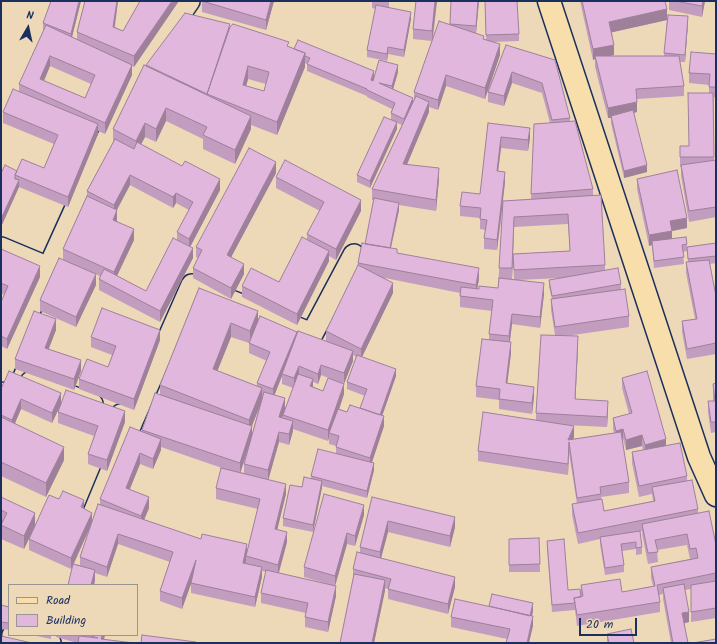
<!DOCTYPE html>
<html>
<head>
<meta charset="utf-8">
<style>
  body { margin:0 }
  #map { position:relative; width:717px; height:644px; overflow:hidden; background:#edd9b7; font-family:Kalam,sans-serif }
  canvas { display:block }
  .frame { position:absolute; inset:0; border:2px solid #1b2f5e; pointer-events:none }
  .legend { position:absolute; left:8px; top:584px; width:130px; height:52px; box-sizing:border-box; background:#edd9b7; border:1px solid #999593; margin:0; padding:5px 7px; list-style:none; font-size:12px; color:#1b2f5e }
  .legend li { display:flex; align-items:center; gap:8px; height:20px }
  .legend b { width:20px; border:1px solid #999593 }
  .north { position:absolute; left:8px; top:8px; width:40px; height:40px; -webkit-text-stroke:3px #edd9b7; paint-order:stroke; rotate:9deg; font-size:11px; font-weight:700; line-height:16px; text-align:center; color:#1b2f5e }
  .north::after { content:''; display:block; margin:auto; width:14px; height:18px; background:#1b2f5e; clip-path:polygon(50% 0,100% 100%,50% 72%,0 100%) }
  .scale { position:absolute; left:579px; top:618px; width:58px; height:18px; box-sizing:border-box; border:2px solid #1b2f5e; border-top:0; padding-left:5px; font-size:12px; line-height:14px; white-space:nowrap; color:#1b2f5e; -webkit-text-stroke:3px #edd9b7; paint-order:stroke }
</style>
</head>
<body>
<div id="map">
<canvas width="717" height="644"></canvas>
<div class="frame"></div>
<ul class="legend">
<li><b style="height:5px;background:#f8deab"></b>Road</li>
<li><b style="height:11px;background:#e1b7de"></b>Building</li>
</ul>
<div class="north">N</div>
<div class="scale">20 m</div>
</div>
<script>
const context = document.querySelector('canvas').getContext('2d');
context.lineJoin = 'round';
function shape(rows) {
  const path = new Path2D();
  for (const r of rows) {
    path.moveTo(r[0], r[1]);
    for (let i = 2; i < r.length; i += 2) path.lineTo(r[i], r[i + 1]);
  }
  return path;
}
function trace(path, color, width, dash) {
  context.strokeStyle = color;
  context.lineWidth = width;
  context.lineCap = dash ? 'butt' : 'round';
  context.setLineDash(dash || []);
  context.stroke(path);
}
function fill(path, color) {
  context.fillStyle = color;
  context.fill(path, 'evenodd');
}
const minor = shape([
  [1,248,49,268],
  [2,371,133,82,189,1],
  [31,382,92,404],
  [133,419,192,285,312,334,354,255],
  [93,515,133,419,121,415],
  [13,635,50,643]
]);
const major = shape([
  [549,1,699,457,716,495]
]);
trace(minor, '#1b2f5e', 24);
trace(major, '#1b2f5e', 25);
trace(minor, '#edd9b7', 21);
trace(major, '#f8deab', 22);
fill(shape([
  [81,1,72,37,77,39,77,32,85,1,118,1,115,27,123,31,140,1,134,67,132,66,132,75,105,134,98,131,98,134,68,207,19,187,1,227,1,173,44,168,54,144,3,123,3,112,19,92,19,84,44,31,43,31,43,23],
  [50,66,91,84,85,98,44,81],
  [202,1,274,1,266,30,202,12],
  [372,1,389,1,389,7,411,19,404,57,388,54,387,61,367,57,367,50,376,9,372,8],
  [416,1,437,1,433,38,479,1,476,33,484,39,486,40,485,1,519,34,519,41,494,42,500,55,485,99,446,86,438,110,429,107,429,112,407,164,439,179,436,211,399,205,399,210,391,248,397,253,479,279,477,289,498,288,503,205,497,250,484,249,484,238,485,230,480,229,480,218,460,216,460,206,480,194,488,123,530,138,528,151,501,148,498,171,505,182,503,201,531,199,534,124,550,123,542,93,512,83,504,106,488,102,488,92,506,45,555,60,570,118,570,121,593,189,593,196,605,265,605,270,621,284,621,290,629,316,629,327,566,336,578,347,575,399,608,411,607,427,565,425,574,437,573,439,614,433,613,429,613,418,629,414,622,388,622,378,666,446,687,476,687,480,698,509,698,513,716,545,716,618,691,622,691,589,685,590,689,622,684,623,688,643,671,643,663,599,663,594,659,595,660,602,660,612,577,626,575,610,552,612,547,548,547,541,568,590,581,595,581,585,622,592,653,586,651,578,651,567,690,559,687,545,657,550,658,562,648,564,642,534,642,531,640,531,642,547,642,554,636,555,636,549,622,551,624,565,624,572,605,575,600,544,600,539,578,544,572,515,572,504,577,504,569,453,568,475,478,461,478,451,536,421,536,413,555,335,551,310,551,299,552,299,549,287,549,280,561,278,517,280,544,294,540,328,512,324,510,342,511,353,507,384,534,397,532,414,499,409,499,400,476,397,476,386,489,340,489,334,492,311,460,307,460,293,385,278,393,293,362,357,396,376,382,416,384,426,372,462,374,470,367,498,322,486,313,532,283,526,283,518,302,487,311,479,311,476,336,453,336,446,329,444,329,437,328,441,293,429,293,431,289,445,279,442,268,480,286,494,277,529,287,542,279,573,328,584,304,577,304,567,364,515,355,546,347,544,335,586,336,596,328,632,305,627,305,617,306,613,261,603,261,593,266,572,262,571,262,577,255,607,191,593,191,584,182,609,160,601,160,591,170,562,118,544,107,577,95,573,95,580,94,585,68,585,73,564,71,569,29,550,29,539,24,549,1,539,1,497,35,526,59,499,84,509,92,522,100,505,100,499,142,432,142,430,160,395,160,385,199,288,258,321,297,335,326,341,326,331,358,266,358,263,365,244,374,200,372,200,372,189,402,125,397,123,397,129,370,188,357,182,357,175,391,120,391,113,392,109,367,97,367,96,307,71,307,64,305,63,305,67,277,135,251,125,251,129,235,164,203,149,203,139,166,121,156,142,145,137,141,144,220,190,190,247,193,258,160,322,99,290,99,279,100,276,88,271,96,285,76,327,40,311,40,300,63,259,63,249,87,196,87,191,113,143,113,129,146,66,146,65,230,27,289,47,374,78,398,72,393,89,413,103,414,100,414,92,432,41,413,39,413,29],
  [248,79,266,84,264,91,246,86],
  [130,185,173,208,176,203,189,210,177,232,177,240,146,291,117,276,134,240,117,221,117,210],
  [568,224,570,251,513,254,514,280,506,279,512,279,514,227],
  [231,337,249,343,249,353,267,361,257,383,257,386,217,371],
  [353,355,356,357,347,382,347,389,365,396,360,408,347,412,339,409,344,394,323,391,313,387,313,382,318,384,321,375,344,384,353,361],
  [282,376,282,384,293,388,283,415,283,418,282,418,285,409,274,395],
  [260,404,252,434,252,426],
  [622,439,623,439,626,450,642,446,643,450,632,452,632,463,639,497,652,494,653,501,604,511,601,497,629,493,629,482],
  [249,445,244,464,244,473,240,472],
  [161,447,222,468,216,488,216,499,258,509,247,552,201,539,144,520,149,508,130,489,140,464,153,469,161,450],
  [91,525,80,557,80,565,74,564],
  [580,1,665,1,667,20,688,23,685,62,680,62,684,86,684,96,637,99,637,112,634,113,647,172,624,178,611,123,611,118,608,118,595,67,595,59,593,60],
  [667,20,664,56,608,56,614,55,612,32],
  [669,1,705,1,702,17,669,10],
  [716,54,716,98,714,97,714,160,716,160,716,154,716,217,689,222,681,176,681,167,680,167,680,157,689,146,709,93,709,85,689,83,689,73],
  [276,173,231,257,244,274,231,299,193,278,193,268,198,258,196,257,196,247],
  [276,177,361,211,336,260,329,256,329,261,297,325,242,297,242,286,279,282,307,240,307,234,320,211,276,188],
  [637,179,687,228,672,231,672,239,687,244,687,251,683,252,684,264,654,268,652,245,649,246,637,189],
  [716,243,716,263,710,264,716,296,716,354,687,359,682,332,682,321,695,319,686,273,686,262,688,262,687,247],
  [1,249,40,277,7,349,1,346,1,302,4,295,1,293],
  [56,330,48,349,81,371,74,390,15,369,15,359],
  [91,337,160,340,134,410,79,389,79,379,108,367,112,355,91,347],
  [716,383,716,432,711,433,708,412,708,401,713,401,713,384],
  [1,389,61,403,125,422,107,471,88,464,88,454,94,436,58,423,58,412,60,406,52,423,21,409,15,423,64,460,46,497,1,476],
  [372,497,455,527,450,547,388,532,381,558,455,587,448,614,388,599,388,589,385,588,374,643,340,643,353,580,353,569,360,552,360,547],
  [539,538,540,572,509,572,509,539],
  [1,605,9,607,9,630,1,629],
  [489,607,533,611,532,616,533,626,507,639,451,627,451,617],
  [607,634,634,643,607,643],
  [32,635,51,635,51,639],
  [56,635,105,635,104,639,78,643,56,637]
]), '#c29dbf');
fill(shape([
  [79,1,81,1,71,41,71,34],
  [117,1,118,1,113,37,113,27],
  [172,1,179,1,134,67,134,56],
  [271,1,274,1,266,30,266,20],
  [435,1,437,1,432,41,432,31],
  [478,1,479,1,476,33,476,26],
  [703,1,705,1,702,17,702,6],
  [667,9,667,20,609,33,609,22],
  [411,12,411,19,404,57,404,50],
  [688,16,688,23,685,62,685,55],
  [500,44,500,55,485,99,485,88],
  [614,45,614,55,596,59,595,56,595,59,593,60,593,49],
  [388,47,388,54,387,61,387,54],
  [305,53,305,67,277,135,277,122],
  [50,56,50,66,40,90,40,79],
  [132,65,132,75,105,134,105,123],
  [398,65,398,72,392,93,392,86],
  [248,66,248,79,243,98,243,85],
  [374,71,374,78,371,87,371,80],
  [512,72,512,83,504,106,504,96],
  [446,75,446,86,438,110,438,100],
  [413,98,413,105,404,126,404,119],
  [429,102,429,112,403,174,403,164],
  [637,102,637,112,612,118,611,116,611,118,608,118,608,108],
  [166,108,166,121,156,142,156,129],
  [251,116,251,129,235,164,235,150],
  [397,122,397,129,370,188,370,181],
  [145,123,145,137,136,154,136,141],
  [98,124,98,134,68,207,68,197],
  [530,128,530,138,528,151,528,140],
  [501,137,501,148,497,181,497,171],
  [276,162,276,173,227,265,227,255],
  [647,165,647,172,624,178,624,171],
  [439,168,439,179,436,211,436,200],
  [505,172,505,182,497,250,497,240],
  [130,175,130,185,114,215,114,205],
  [220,179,220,190,189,249,189,239],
  [19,180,19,187,1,227,1,219],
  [176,193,176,203,173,208,173,197],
  [361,200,361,211,336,260,336,249],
  [399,203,399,210,389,256,389,249],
  [117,210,117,220,113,230,113,220],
  [514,217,514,227,512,279,512,268],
  [687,218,687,228,672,231,672,241,652,241,652,245,649,246,649,235,670,221],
  [134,229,134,240,114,282,114,272],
  [193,248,193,258,160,322,160,311],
  [329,251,329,261,297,325,297,314],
  [244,264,244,274,231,299,231,288],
  [40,266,40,277,7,349,7,339],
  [479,268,479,279,476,296,476,285],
  [96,274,96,285,76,327,76,317],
  [393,283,393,293,361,359,361,349],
  [544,283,544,294,540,328,540,317],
  [258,311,258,325,250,344,250,331],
  [512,314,512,324,509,347,509,336],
  [56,319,56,330,45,359,45,348],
  [231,323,231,337,213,382,213,369],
  [160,330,160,340,134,410,134,399],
  [297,332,297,342,282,374,282,376,273,399,273,389],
  [578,336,578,347,575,409,575,399],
  [511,342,511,353,506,394,506,383],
  [353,351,353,361,344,384,344,373],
  [81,360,81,371,74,390,74,379],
  [321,365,321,375,318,384,318,374],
  [299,366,299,377,294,388,294,378],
  [396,369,396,376,380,422,380,415],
  [313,379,313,389,310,386],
  [344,384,344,394,331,434,329,433,329,437,328,441,328,430],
  [534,387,534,397,532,414,532,403],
  [262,388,262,401,249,433,249,420],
  [61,393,61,404,52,423,52,413],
  [285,398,285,409,279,428,279,417],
  [21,399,21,409,12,430,12,420],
  [608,401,608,411,607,427,607,417],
  [125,411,125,422,107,471,107,460],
  [384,416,384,426,370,468,370,458],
  [293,421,293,431,289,445,289,434],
  [252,426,252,436,240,474,240,463],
  [574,426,574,437,570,447,569,442,568,475,568,440],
  [623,429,623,439,616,441,616,431],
  [279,432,279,442,268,481,268,470],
  [642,435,642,446,626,450,626,440],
  [161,439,161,450,153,469,153,459],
  [666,439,666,450,645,455,645,445],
  [64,447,64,460,46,497,46,483],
  [140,453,140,464,126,498,126,488],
  [374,463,374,470,367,498,367,491],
  [322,481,322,488,313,532,313,525],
  [286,484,286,494,275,539,275,529],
  [149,497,149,508,141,527,141,516],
  [84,500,84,511,81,507],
  [364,505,364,515,355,546,355,536],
  [35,513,35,526,24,549,24,536],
  [92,513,92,523,71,569,71,558],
  [455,517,455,527,450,547,450,536],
  [3,520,3,526,1,525,1,534,1,523],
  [388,521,388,532,380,562,380,552],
  [287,532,287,542,278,575,278,565],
  [347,533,347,544,335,586,335,576],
  [118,534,118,544,107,577,107,567],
  [247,544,247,555,246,556,246,560,243,573,243,563],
  [196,560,196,570,182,609,182,598],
  [262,567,262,577,255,607,255,597],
  [95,570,95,580,94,585,91,585],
  [455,577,455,587,448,614,448,604],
  [385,580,385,591,374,643,372,643],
  [336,586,336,596,328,632,328,622],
  [533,603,533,611,530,623,530,616],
  [689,612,689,622,682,624,682,613],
  [533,616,533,626,529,643,527,643],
  [102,635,105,635,103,643,101,639]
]), '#9e809b');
const building = shape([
  [51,1,79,1,71,34,43,23,51,1],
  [85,1,117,1,113,27,123,31,140,1,172,1,134,56,77,32,85,1],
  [202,1,271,1,266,20,202,1],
  [416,1,435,1,432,31,413,29,416,1],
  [451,1,478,1,476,26,450,24,451,1],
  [485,1,517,1,519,34,486,35,485,1],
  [582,1,665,1,667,9,609,22,614,45,593,49,582,1],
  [675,1,703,1,702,6,675,1],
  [376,5,411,12,404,50,388,47,387,54,367,50,376,5],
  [185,13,230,24,207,94,146,65,185,13],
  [668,15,688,16,685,55,664,53,668,15],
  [439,21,484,36,483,39,500,44,485,88,446,75,438,100,414,92,439,21],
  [233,24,289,42,287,46,305,53,277,122,207,94,230,27,233,24],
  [248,66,269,72,264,91,243,85,248,66],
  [46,25,132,65,105,123,19,84,46,25],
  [50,56,95,75,85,98,40,79,50,56],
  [298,40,374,71,371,80,373,81,379,60,398,65,392,86,379,83,413,98,404,119,391,113,395,103,367,90,367,89,307,64,310,58,305,56,305,53,294,49,298,40],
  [506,45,555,60,570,118,552,120,542,83,512,72,504,96,488,92,506,45],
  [691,52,716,54,716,87,709,87,710,74,689,73,691,52],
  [595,56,679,56,684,86,636,89,637,102,608,108,595,56],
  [144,65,251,116,235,150,203,135,207,127,166,108,156,129,145,123,136,141,113,129,144,65],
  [13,89,98,124,68,197,15,175,22,159,44,168,58,135,3,112,13,89],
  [688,93,713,93,714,157,680,157,680,146,689,146,688,93],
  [416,96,429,102,403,164,439,168,436,200,372,189,416,96],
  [633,110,647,165,624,171,611,116,633,110],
  [384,117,397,122,370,181,357,175,384,117],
  [575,121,593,189,531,194,534,124,575,121],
  [488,123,530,128,528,140,501,137,497,171,505,172,497,240,484,238,487,220,480,219,481,208,460,206,462,192,480,194,488,123],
  [115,139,134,149,137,142,182,166,185,161,220,179,189,239,177,232,193,202,176,193,173,197,130,175,114,205,87,191,115,139],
  [249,148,276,162,227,255,244,264,231,288,193,268,202,250,196,247,249,148],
  [285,160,361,200,336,249,307,234,324,202,276,177,285,160],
  [716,160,716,207,689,211,681,165,716,160],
  [5,165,17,171,15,175,15,179,19,180,1,219,1,173,5,165],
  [677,170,687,218,670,221,672,231,649,235,637,179,677,170],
  [601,195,605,265,514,270,513,254,570,251,568,214,514,217,512,268,499,268,503,201,601,195],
  [87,196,117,210,113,220,134,229,114,272,63,249,87,196],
  [374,198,399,203,390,248,365,244,374,198],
  [302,237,329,251,297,314,242,286,251,268,279,282,302,237],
  [686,237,687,244,682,245,684,257,654,261,652,241,686,237],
  [173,238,193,248,160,311,99,279,104,269,146,291,173,238],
  [362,243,397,249,397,253,479,268,476,285,358,263,362,243],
  [716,243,716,256,688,259,687,247,716,243],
  [1,249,40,266,7,339,1,336,1,302,8,286,1,283,1,249],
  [59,258,96,274,76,317,40,300,59,258],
  [709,260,716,296,716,343,687,349,682,321,697,319,686,262,709,260],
  [358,265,393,283,361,349,326,331,358,265],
  [618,268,621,284,552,296,549,280,618,268],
  [499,278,544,283,540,317,512,314,509,336,489,334,493,300,460,296,461,287,479,289,479,286,498,288,499,278],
  [199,288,258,311,250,331,231,323,213,369,262,388,249,420,160,385,199,288],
  [625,289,629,316,555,327,551,299,625,289],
  [102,308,160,330,134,399,79,379,87,359,108,367,116,346,91,337,102,308],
  [34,311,56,319,45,348,81,360,74,379,15,359,34,311],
  [260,316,297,332,273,389,257,383,270,352,249,343,260,316],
  [298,331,353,351,344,373,321,365,318,374,299,366,294,378,282,374,298,331],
  [541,335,578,336,575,399,608,401,607,417,536,413,541,335],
  [482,339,511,342,506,383,534,387,532,403,499,399,500,389,476,386,482,339],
  [357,355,396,369,380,415,360,408,367,389,347,382,357,355],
  [9,371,61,393,52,413,21,399,12,420,1,415,1,389,9,371],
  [647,371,666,439,645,445,642,435,626,440,623,429,616,431,613,418,632,413,622,378,647,371],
  [298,374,313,379,310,386,323,391,328,378,344,384,328,430,283,415,298,374],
  [716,383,716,422,711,422,708,401,715,401,713,384,716,383],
  [66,390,125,411,107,460,88,454,98,426,58,412,66,390],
  [264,392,285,398,279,417,293,421,289,434,279,432,268,470,244,464,264,392],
  [155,393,252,426,240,463,142,430,155,393],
  [350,405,384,416,370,458,336,447,339,436,329,433,338,409,347,412,350,405],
  [483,412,574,426,568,440,621,432,629,482,600,487,601,494,577,498,569,442,568,464,478,451,483,412],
  [1,417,64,447,46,483,1,462,1,417],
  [130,427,161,439,153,459,140,453,126,488,149,497,141,516,100,499,130,427],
  [680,443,687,476,639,486,632,452,680,443],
  [318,449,374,463,367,491,311,476,318,449],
  [221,468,286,484,275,529,287,532,278,565,246,556,260,499,216,488,221,468],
  [304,477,322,481,313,525,283,518,290,485,302,487,304,477],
  [692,480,698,509,578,533,572,504,602,499,604,511,655,501,652,487,692,480],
  [63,491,84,500,81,507,92,513,71,558,29,539,49,495,59,499,63,491],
  [324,494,364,505,355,536,347,533,335,576,304,567,324,494],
  [1,497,35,513,24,536,1,525,7,513,1,510,1,497],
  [372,497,455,517,450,536,388,521,380,552,360,547,372,497],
  [98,504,201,539,202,534,247,544,243,563,262,567,255,597,191,583,196,560,182,598,160,591,173,552,118,534,107,567,80,557,98,504],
  [709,511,716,545,716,573,657,585,660,602,577,615,574,598,583,596,581,585,620,579,622,592,655,586,651,567,698,558,696,548,690,549,687,534,655,540,658,552,648,553,642,524,709,511],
  [640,531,642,547,636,548,636,542,621,544,624,565,605,568,600,537,640,531],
  [539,538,540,564,509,565,509,539,539,538],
  [564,539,568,590,580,589,581,597,574,598,575,603,552,605,547,541,564,539],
  [357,552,455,577,448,604,388,589,391,579,353,569,357,552],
  [73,564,95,570,91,585,68,585,73,564],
  [266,570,336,586,328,622,305,617,308,603,261,593,266,570],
  [354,574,385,580,372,643,340,643,354,574],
  [716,581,716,608,691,612,691,585,716,581],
  [684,584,689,612,682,613,688,643,673,643,663,588,684,584],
  [492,594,533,603,530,616,489,606,492,594],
  [455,599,533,616,527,643,506,643,510,629,451,617,455,599],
  [1,605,9,607,9,623,1,622,1,605],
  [631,629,634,643,609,643,607,634,631,629],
  [88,635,102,635,101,639,134,643,78,643,79,636,98,638,88,635],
  [142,635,196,642,196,643,141,643,142,635],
  [1,636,32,643,1,643,1,636],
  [716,639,716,643,693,643,716,639]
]);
fill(building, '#e1b7de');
trace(building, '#9e809b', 1);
</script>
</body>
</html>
